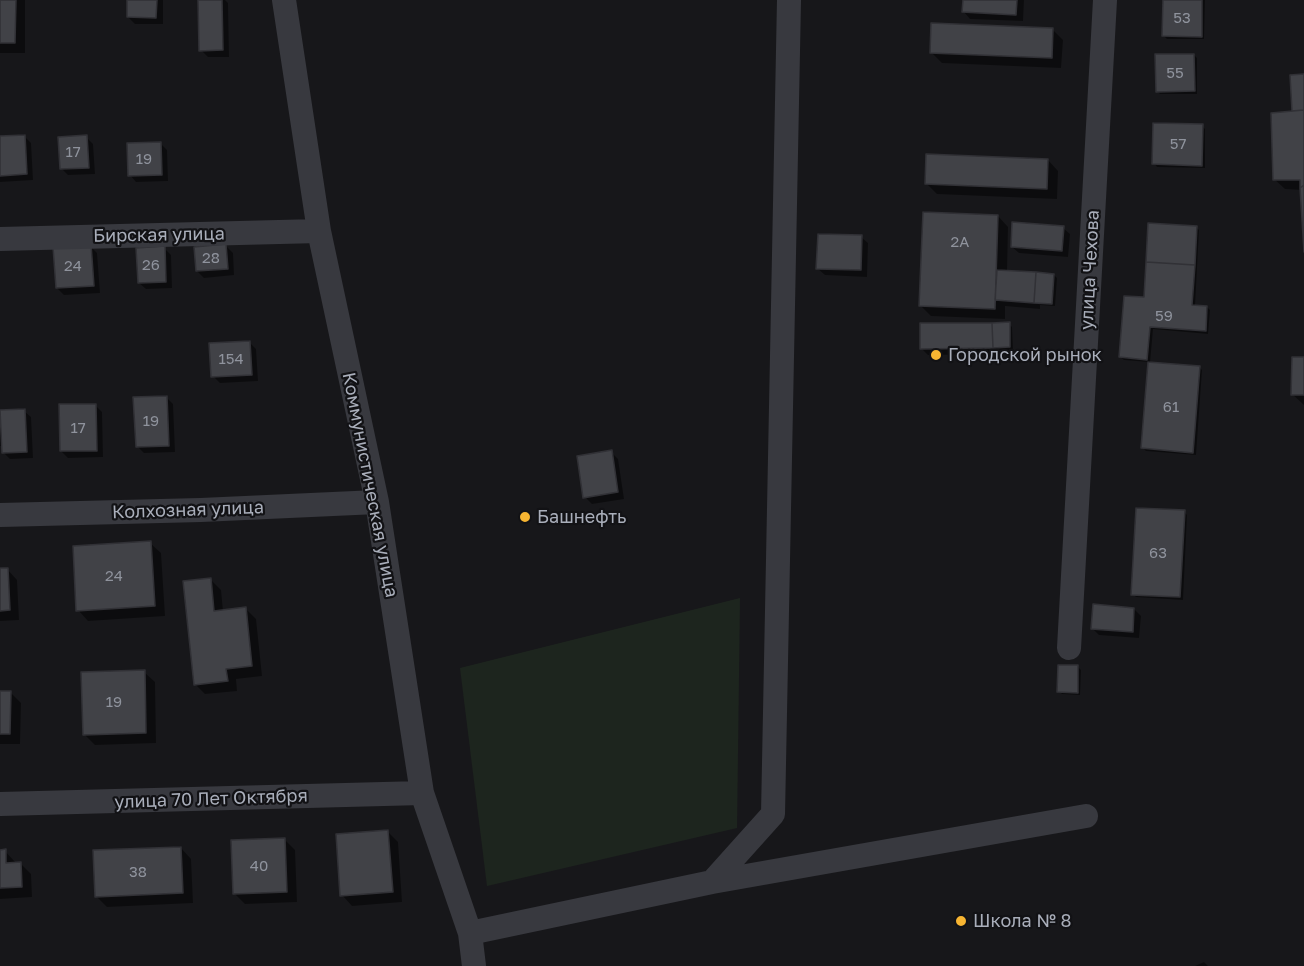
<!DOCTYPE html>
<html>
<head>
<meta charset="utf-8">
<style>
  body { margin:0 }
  canvas { display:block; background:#17171a }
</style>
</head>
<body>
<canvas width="1304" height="966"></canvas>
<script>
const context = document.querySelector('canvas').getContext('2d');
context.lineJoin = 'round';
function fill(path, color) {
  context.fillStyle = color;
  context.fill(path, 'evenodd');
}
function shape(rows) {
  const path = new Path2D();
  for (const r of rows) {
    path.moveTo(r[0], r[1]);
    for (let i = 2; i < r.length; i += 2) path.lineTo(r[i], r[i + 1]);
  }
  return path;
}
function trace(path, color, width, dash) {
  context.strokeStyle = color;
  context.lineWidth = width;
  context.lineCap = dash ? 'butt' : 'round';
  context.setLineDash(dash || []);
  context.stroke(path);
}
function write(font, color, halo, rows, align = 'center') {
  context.font = font + ' "Golos Text",sans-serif';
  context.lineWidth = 4.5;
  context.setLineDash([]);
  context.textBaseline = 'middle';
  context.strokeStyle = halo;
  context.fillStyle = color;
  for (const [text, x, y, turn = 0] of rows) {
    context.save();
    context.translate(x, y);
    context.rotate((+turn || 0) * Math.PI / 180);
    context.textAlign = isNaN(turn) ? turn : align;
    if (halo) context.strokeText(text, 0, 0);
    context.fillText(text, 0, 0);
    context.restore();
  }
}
fill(shape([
  [740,598,737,828,487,886,460,668]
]), '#1d251e');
fill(shape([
  [0,0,25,0,25,53,0,53],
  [128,0,163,0,163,24,135,24,128,17],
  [199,0,225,0,228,3,229,57,208,57,201,50],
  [964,0,1024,0,1023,21,970,19,964,12],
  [1164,0,1205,0,1204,39,1167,39,1164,36],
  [1052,29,1063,40,1061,68,942,63,932,53],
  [1194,55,1197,58,1197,94,1160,94,1157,91],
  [1304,76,1304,227,1302,190,1285,189,1274,179,1296,113,1293,110],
  [1202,126,1205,129,1205,168,1157,167,1154,163],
  [24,136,31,143,33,180,0,182,0,138],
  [86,137,93,144,95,174,68,175,61,168],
  [160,143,167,150,168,181,136,182,130,175],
  [1048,160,1058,171,1057,199,937,194,927,184],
  [998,216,1008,227,1007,272,1054,275,1057,278,1055,306,1040,305,1040,309,1005,306,1005,319,931,316,921,306],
  [1196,227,1199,230,1195,306,1207,307,1210,310,1208,334,1153,329,1150,363,1199,367,1202,370,1196,455,1146,451,1143,448,1149,362,1124,360,1120,357,1145,299],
  [1063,228,1070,234,1068,257,1019,253,1012,247],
  [861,237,868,243,867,277,825,275,818,269],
  [90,246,97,253,100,293,64,295,57,288],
  [226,246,233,253,234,275,204,278,197,271],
  [164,248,171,255,172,288,146,289,139,283],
  [1009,324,1012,327,1013,350,999,350,999,354,928,355,921,348],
  [249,342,256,349,258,381,220,383,213,376],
  [1304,358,1304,405,1292,394],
  [166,397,173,404,175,452,144,453,138,447],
  [95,405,102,412,103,457,68,458,61,451],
  [0,411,24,411,31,417,33,458,10,459,3,452,3,446,0,446],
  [611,452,618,459,624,499,592,504,585,497],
  [1184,512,1187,515,1183,600,1136,597,1133,594],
  [150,543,161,553,165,616,88,621,78,610],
  [0,567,7,569,17,580,19,620,0,621],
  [210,579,221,590,223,611,246,609,256,619,262,676,236,679,237,691,205,694,195,684],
  [1134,609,1141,616,1139,638,1099,635,1092,628],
  [1078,667,1081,670,1080,695,1062,694,1059,691],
  [144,672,155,682,156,743,95,745,84,734],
  [0,692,10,692,21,703,20,744,0,744],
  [388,832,398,842,402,902,352,906,342,895],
  [284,839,295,850,297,902,245,904,235,894],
  [181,848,191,859,193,903,107,907,96,896],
  [0,851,5,851,16,863,20,863,31,874,32,897,0,899],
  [1204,962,1208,966,1195,966]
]), '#0007');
const building = shape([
  [0,0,16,0,15,43,0,43,0,0],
  [127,0,157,0,156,18,127,17,127,0],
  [198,0,222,0,223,50,199,51,198,0],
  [963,0,1017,0,1016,15,962,12,963,0],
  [1163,0,1202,0,1202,37,1162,36,1163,0],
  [931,23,1053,28,1052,58,930,53,931,23],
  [1155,54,1194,54,1195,91,1156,92,1155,54],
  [1304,74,1304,110,1292,111,1290,75,1304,74],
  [1304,110,1304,185,1300,188,1300,180,1273,180,1271,113,1304,110],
  [1153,123,1203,124,1202,166,1152,164,1153,123],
  [25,135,27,174,0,176,0,136,25,135],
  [87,135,89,168,60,169,58,137,87,135],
  [161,142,162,175,128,176,127,143,161,142],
  [926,154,1048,159,1047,189,925,184,926,154],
  [1304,185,1304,252,1300,188,1304,185],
  [923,212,998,215,995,309,919,306,923,212],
  [1012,222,1064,226,1062,251,1011,247,1012,222],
  [1148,223,1197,226,1195,265,1146,262,1148,223],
  [818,234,862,235,861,270,816,269,818,234],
  [91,244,94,286,56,288,53,247,91,244],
  [226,244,228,269,196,271,194,247,226,244],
  [165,246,166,282,138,283,136,248,165,246],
  [1146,262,1195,265,1192,305,1207,306,1206,331,1150,327,1147,360,1119,357,1124,296,1144,297,1146,262],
  [997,270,1036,272,1034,303,995,300,997,270],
  [1036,272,1054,274,1052,304,1034,303,1036,272],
  [1010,322,1010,347,993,348,992,323,1010,322],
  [920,323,992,323,993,348,920,349,920,323],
  [250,341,252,375,211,377,209,343,250,341],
  [1292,357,1304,357,1304,395,1291,395,1292,357],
  [1148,362,1200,366,1193,453,1141,448,1148,362],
  [167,396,169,446,136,447,133,397,167,396],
  [59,404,96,404,97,451,60,451,59,404],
  [25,409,27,452,2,453,0,410,25,409],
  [612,450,618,492,583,498,577,456,612,450],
  [1136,508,1185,510,1180,597,1131,595,1136,508],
  [151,541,155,606,76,611,73,546,151,541],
  [0,568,8,568,10,610,0,611,0,568],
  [211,578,214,611,246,607,252,666,226,669,228,681,194,685,183,581,211,578],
  [1093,604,1134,608,1133,632,1091,629,1093,604],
  [1058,665,1078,665,1078,693,1057,692,1058,665],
  [145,670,146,733,83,735,81,672,145,670],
  [0,691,11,691,10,734,0,734,0,691],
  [388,830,393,892,340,896,336,834,388,830],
  [285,838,287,892,233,894,231,840,285,838],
  [181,847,183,893,95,897,93,850,181,847],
  [6,849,6,863,21,862,22,887,0,888,0,850,6,849]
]);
fill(building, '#414247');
trace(building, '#313136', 1.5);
trace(shape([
  [284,0,319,231,377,502,422,793,470,933,474,966],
  [0,239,319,231],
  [0,515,201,510,377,502],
  [1069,648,1105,0],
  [0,804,422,793],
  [712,882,1086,816],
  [470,933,712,882,773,814,789,0]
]), '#38393f', 24);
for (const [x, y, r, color] of [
  [936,355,6,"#f7b532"],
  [525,517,6,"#f7b532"],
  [961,921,6,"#f7b532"]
]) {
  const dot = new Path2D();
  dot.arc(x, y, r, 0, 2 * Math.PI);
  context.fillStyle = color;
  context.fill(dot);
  trace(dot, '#121215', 2);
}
write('15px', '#8f939d', null, [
  ["53",1182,18],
  ["55",1175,73],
  ["57",1178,144],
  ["17",73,152],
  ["19",144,159],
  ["2А",960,242],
  ["28",211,258],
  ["26",151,265],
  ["24",73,266],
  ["59",1164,316],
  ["154",231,359],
  ["61",1171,407],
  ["19",151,421],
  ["17",78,428],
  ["63",1158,553],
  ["24",114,576],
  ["19",114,702],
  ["40",259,866],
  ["38",138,872]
]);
write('18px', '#a9aeba', '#121215', [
  ["Бирская улица",159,235,-1],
  ["улица Чехова",1090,270,-87],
  ["Коммунистическая улица",370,485,79],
  ["Колхозная улица",188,510,-2],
  ["улица 70 Лет Октября",211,799,-2]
]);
write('18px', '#a9aeba', '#121215', [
  ["Городской рынок",948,355],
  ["Башнефть",537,517],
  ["Школа № 8",973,921]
], 'left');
</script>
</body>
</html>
